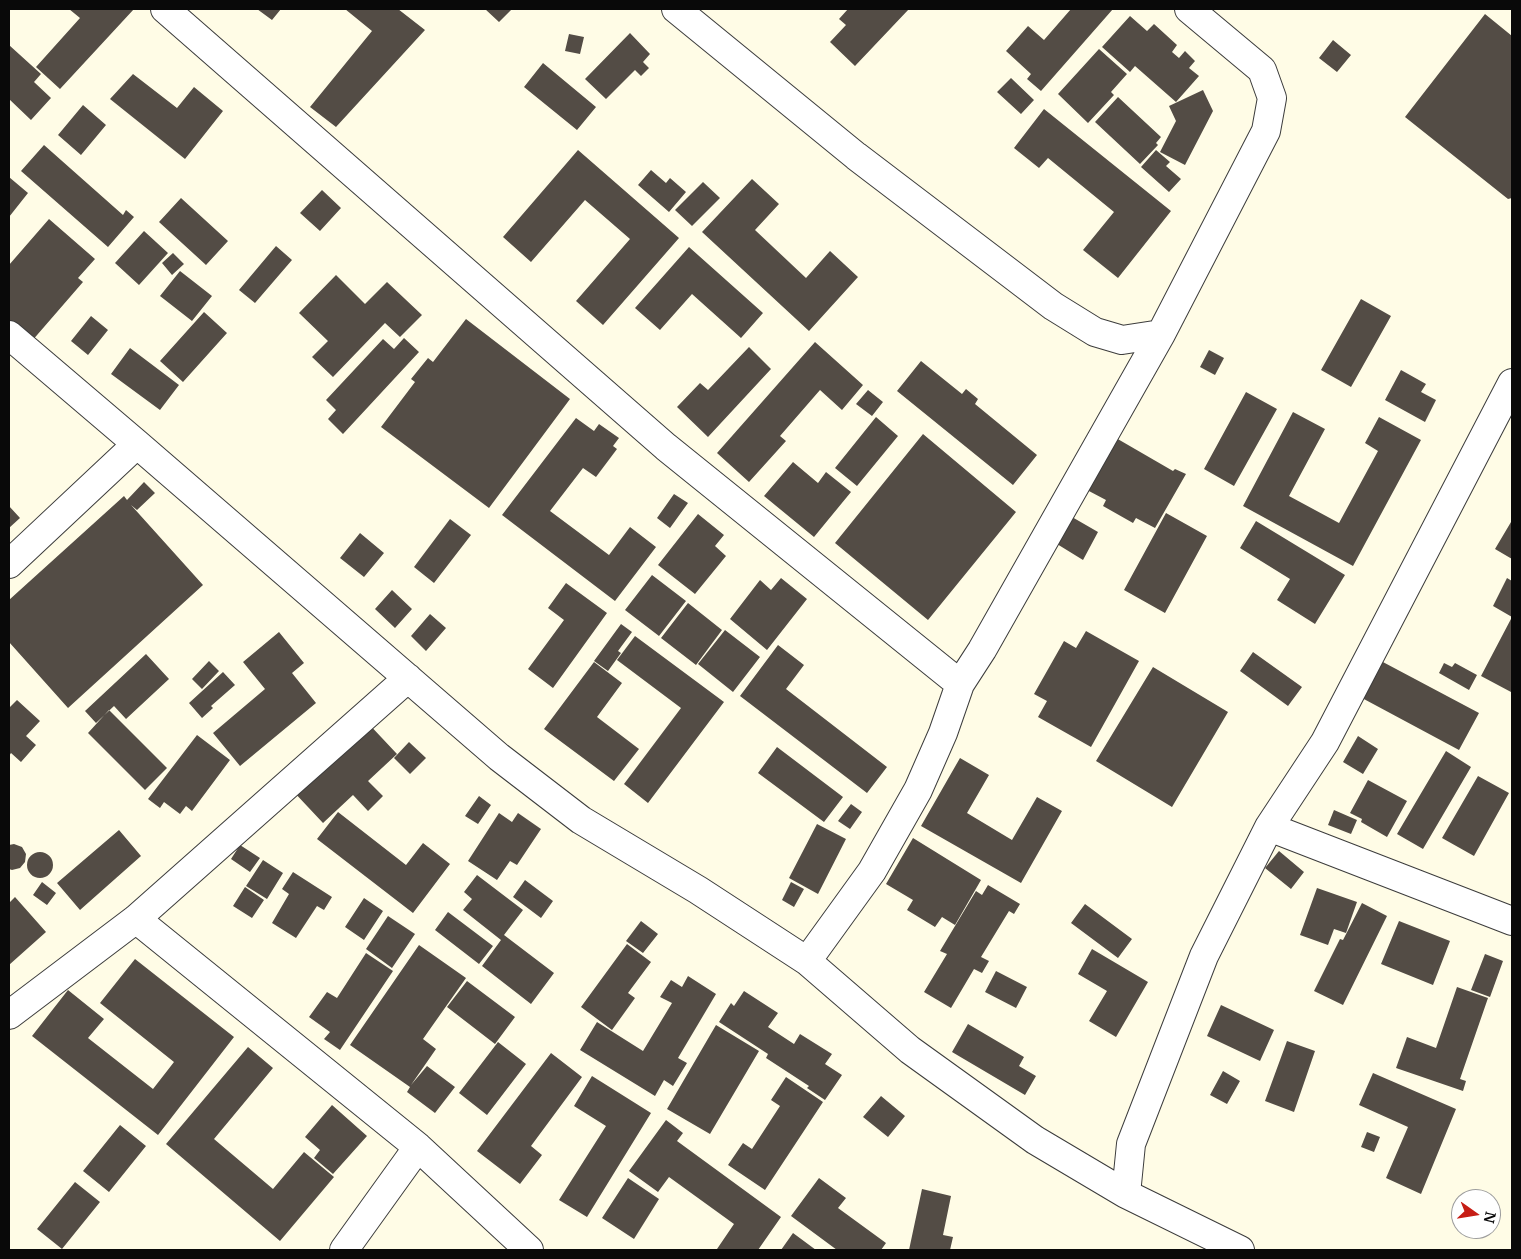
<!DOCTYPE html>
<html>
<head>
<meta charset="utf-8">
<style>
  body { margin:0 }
  #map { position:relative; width:1521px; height:1259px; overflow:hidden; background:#fffce6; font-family:Merriweather,serif }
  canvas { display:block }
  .frame { position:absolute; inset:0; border:10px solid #090909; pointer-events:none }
  .north { position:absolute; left:1451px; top:1189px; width:50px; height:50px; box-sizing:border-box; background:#fff; border:1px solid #9d9d9d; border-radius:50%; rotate:103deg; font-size:14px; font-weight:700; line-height:20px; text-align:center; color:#090909 }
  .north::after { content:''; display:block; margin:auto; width:18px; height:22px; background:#c61d15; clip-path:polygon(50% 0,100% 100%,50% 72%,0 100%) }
</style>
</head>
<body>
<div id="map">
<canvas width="1521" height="1259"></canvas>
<div class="frame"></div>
<div class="north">N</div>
</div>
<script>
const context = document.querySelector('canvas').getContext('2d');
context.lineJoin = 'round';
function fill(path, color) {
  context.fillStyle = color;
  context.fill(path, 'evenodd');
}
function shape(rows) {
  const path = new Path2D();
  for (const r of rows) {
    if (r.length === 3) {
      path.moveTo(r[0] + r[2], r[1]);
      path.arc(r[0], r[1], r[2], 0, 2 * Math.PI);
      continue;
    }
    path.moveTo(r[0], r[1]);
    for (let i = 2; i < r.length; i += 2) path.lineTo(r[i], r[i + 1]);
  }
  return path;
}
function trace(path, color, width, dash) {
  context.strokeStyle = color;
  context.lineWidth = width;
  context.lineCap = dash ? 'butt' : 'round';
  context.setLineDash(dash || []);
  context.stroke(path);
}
fill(shape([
  [69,9,134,9,60,89,36,67,80,18],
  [257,9,281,9,272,20],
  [345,9,398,9,425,30,336,127,310,107,372,31],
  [485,9,512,9,499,22],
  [848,9,909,9,855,66,830,42,846,25,839,19],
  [1071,9,1113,9,1041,91,1027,79,1031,74,1006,51,1028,26,1044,40],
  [1485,14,1512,36,1512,198,1508,199,1405,117],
  [1130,16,1147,31,1154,24,1177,45,1172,52,1179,58,1185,51,1195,61,1189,68,1199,76,1176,102,1135,66,1130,72,1102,47],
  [630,33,650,54,643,62,649,68,641,76,635,70,606,99,585,79],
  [569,34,584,37,580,54,565,51],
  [1333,40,1351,55,1337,72,1319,58],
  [9,45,41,74,34,82,51,98,31,120,9,99],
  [1099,49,1127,74,1111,92,1114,95,1088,123,1058,94],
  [543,63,596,107,577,130,524,87],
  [133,74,177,108,194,87,223,111,185,159,110,99],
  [1011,78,1034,100,1021,114,997,92],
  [1203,90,1213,111,1185,165,1160,152,1176,121,1169,106],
  [1118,97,1161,137,1156,143,1158,145,1140,164,1095,122],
  [83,105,106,125,81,155,58,135],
  [1044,109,1171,211,1118,278,1083,250,1114,212,1048,158,1039,168,1014,148],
  [44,145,123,215,126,210,134,217,108,247,21,171],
  [578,150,679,238,603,325,576,301,630,239,585,200,531,262,503,237],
  [1156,150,1170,162,1166,166,1181,179,1169,192,1141,167],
  [651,170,666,183,670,178,686,192,669,212,638,185],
  [9,177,28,193,9,217],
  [752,179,779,204,755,230,806,278,830,251,858,277,809,331,702,232],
  [703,182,720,198,692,226,675,210],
  [322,190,341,208,320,231,300,213],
  [181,198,228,241,206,265,159,222],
  [49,219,95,259,78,278,83,282,31,342,9,323,9,265],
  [144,231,168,253,139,285,115,263],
  [276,246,292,260,255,303,239,290],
  [689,247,763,313,741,338,692,294,660,330,635,308],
  [173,253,184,264,172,275,162,263],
  [180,271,212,296,192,321,160,296],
  [336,275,365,304,387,282,422,315,400,337,385,323,333,377,312,357,328,341,299,313],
  [1361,299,1391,316,1351,387,1321,370],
  [204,312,227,333,183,382,160,361],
  [91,316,108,330,88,355,71,341],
  [466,319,570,399,489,508,381,427,415,382,411,379,428,358,433,362],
  [404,338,419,352,343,434,328,419,336,410,326,400,383,339,394,349],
  [815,342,863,385,842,410,820,390,780,436,786,441,749,482,717,453],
  [749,347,771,369,708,437,677,407,700,383,708,390],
  [130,348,179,385,160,410,111,374],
  [1209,350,1224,358,1215,375,1200,367],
  [921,361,962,394,966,389,978,399,975,404,1037,455,1013,485,897,391],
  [1401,370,1426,384,1421,392,1436,400,1425,422,1385,400],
  [868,390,883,402,872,416,856,404],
  [1246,392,1277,409,1234,486,1204,469],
  [1293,412,1325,429,1289,496,1339,523,1378,451,1365,443,1379,417,1421,440,1353,566,1243,506],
  [876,417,898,436,857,486,835,468],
  [576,418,594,431,599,424,619,438,613,446,617,449,596,477,583,468,550,511,609,555,630,527,656,547,615,601,502,515],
  [923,434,1016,512,928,620,835,543],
  [1116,438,1173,471,1175,469,1186,474,1155,528,1136,518,1133,523,1103,506,1106,500,1087,490],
  [793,462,818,483,826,472,851,492,814,537,764,496],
  [144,482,155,493,137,510,131,505,203,585,68,708,9,642,9,600,124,496,127,500],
  [674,494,688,503,670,528,657,518],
  [9,506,20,518,9,528],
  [1166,513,1207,536,1165,613,1124,590],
  [698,514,724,535,715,546,726,556,695,594,658,565],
  [1072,517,1098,532,1083,560,1057,544],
  [450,519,471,535,434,583,414,567],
  [1256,521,1345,575,1315,624,1277,600,1290,579,1240,548],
  [1511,522,1512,523,1512,559,1495,549],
  [360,533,384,553,364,577,340,558],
  [652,575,686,601,659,636,625,610],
  [781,578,807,599,767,650,730,619,760,580,771,590],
  [1507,578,1512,581,1512,690,1511,692,1481,676,1512,617,1493,606],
  [566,583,607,613,553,688,528,669,564,620,548,608],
  [392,590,412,609,395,628,375,609],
  [688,603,722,630,696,665,661,638],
  [430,614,446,628,426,651,411,636],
  [621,624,632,632,618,651,621,653,608,671,594,661],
  [725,630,760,657,733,692,698,664],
  [1086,631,1139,661,1091,747,1038,717,1047,701,1034,694,1064,641,1076,648],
  [279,632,304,663,292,673,316,703,240,766,213,733,265,689,243,662],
  [635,636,724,702,648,803,624,784,681,708,617,660],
  [778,645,804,665,786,689,887,767,867,793,740,696],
  [1253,652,1302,687,1288,706,1240,671],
  [146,654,169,679,126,719,114,706,96,723,85,711],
  [209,661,219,671,202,689,192,679],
  [1381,661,1479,713,1459,750,1362,698],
  [594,662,622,683,597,717,639,749,614,781,544,729],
  [1444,663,1452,667,1455,663,1477,675,1469,690,1439,673],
  [1153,667,1228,712,1172,807,1096,761],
  [223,672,235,685,211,706,213,708,202,718,189,703],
  [17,700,40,721,26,736,36,745,21,762,11,753,9,756,9,708],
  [109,710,167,768,145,790,88,733],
  [366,721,397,754,368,781,383,796,368,811,353,795,323,823,292,790],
  [197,735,230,760,192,811,186,806,180,814,164,802,160,808,148,799],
  [1358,736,1378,749,1363,774,1343,762],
  [409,742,426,758,410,774,394,758],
  [777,747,843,797,824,822,758,773],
  [1446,751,1471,767,1423,849,1397,834],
  [960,758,989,775,967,813,1012,840,1037,797,1062,811,1021,883,921,826],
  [1478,776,1509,793,1474,856,1442,838],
  [1368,780,1407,801,1387,837,1361,822,1362,819,1350,813],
  [479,796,491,805,478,824,465,816],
  [851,804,862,812,850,829,838,821],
  [1334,810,1357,820,1351,834,1328,825],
  [338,812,406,865,423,843,450,864,413,913,317,839],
  [499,813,512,822,518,813,541,829,517,865,510,861,497,880,468,861],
  [817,824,846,839,818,894,789,878],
  [119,830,141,856,80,910,57,883],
  [913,838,981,880,955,925,942,917,935,927,907,910,913,900,886,884],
  [14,844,22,847,26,854,25,862,20,868,12,870,9,869,9,845],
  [240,845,260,858,250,872,231,859],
  [1279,851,1304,872,1291,889,1265,868],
  [40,865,13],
  [263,860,283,873,267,899,246,886],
  [293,872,332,897,324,910,317,906,296,938,272,923,289,894,282,889],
  [477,875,523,910,504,935,554,973,531,1004,482,966,501,940,463,910,472,899,464,892],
  [525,880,553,901,541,918,513,897],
  [42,882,56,893,47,905,33,895],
  [791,882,804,889,794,907,782,900],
  [988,885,1020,904,1014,914,1009,911,981,957,989,961,982,973,974,969,951,1008,924,992,947,954,940,951,976,891,982,895],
  [245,887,264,900,252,918,233,906],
  [1317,888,1357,902,1346,933,1334,929,1328,945,1300,935],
  [15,897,46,932,9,965,9,903],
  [364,898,383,911,364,940,345,927],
  [1362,903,1387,916,1343,1005,1314,991,1340,939,1343,940],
  [1085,904,1132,939,1118,958,1071,923],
  [448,912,493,946,479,964,435,930],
  [388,916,415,934,392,968,366,949],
  [641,921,658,934,643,953,626,941],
  [1399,921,1450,941,1433,985,1381,964],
  [627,944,651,962,628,993,635,998,612,1030,581,1007],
  [419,945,466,978,423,1039,436,1049,411,1085,427,1066,455,1087,435,1113,407,1092,410,1087,350,1045],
  [1092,949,1148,982,1116,1037,1089,1021,1107,991,1078,974],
  [366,953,393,971,340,1050,324,1039,330,1032,309,1017,327,992,337,998],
  [1485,954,1503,961,1490,997,1471,990],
  [135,959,234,1037,158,1135,32,1036,68,990,104,1019,88,1038,153,1089,174,1062,100,1003],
  [996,971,1027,987,1016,1008,985,992],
  [688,976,716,994,678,1058,687,1063,673,1086,664,1080,655,1096,580,1050,597,1022,643,1051,672,1003,660,997,671,980,682,987],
  [467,981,515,1017,495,1044,447,1007],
  [1457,987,1488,998,1460,1079,1466,1081,1463,1091,1396,1068,1407,1037,1436,1048],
  [744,991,778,1013,768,1027,794,1044,800,1034,832,1054,825,1064,842,1075,825,1100,807,1088,809,1086,766,1058,768,1054,719,1022,731,1003,734,1006],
  [1221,1005,1274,1030,1260,1061,1207,1036],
  [968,1024,1024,1057,1019,1066,1036,1076,1025,1095,952,1052],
  [716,1025,759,1051,710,1134,667,1109],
  [1287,1041,1315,1051,1294,1112,1265,1101],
  [498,1042,526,1064,487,1115,459,1093],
  [248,1047,273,1068,214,1139,273,1189,304,1152,334,1177,280,1241,166,1144],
  [551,1053,582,1077,531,1146,542,1155,520,1184,477,1151],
  [1223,1071,1240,1081,1227,1104,1210,1095],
  [1373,1073,1456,1109,1421,1194,1386,1178,1408,1127,1359,1105],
  [592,1076,651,1113,587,1217,559,1200,606,1126,574,1106],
  [786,1077,823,1102,765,1190,728,1165,743,1143,752,1149,780,1106,771,1100],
  [881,1096,905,1116,888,1137,863,1117],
  [332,1105,367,1136,333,1174,314,1158,320,1150,305,1137],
  [666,1120,683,1133,677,1141,781,1217,758,1250,718,1250,717,1249,734,1224,669,1177,658,1192,629,1171],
  [120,1125,146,1146,109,1192,83,1171],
  [1367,1132,1380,1137,1374,1152,1361,1147],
  [628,1178,659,1199,634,1239,602,1218],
  [819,1178,846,1198,838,1208,886,1243,881,1250,837,1250,791,1216],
  [75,1182,100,1202,62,1249,37,1229],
  [922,1189,951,1196,943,1235,953,1237,950,1250,909,1250],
  [793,1233,816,1250,781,1250]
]), '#534c45');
const minor = shape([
  [165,9,666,447,960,684],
  [676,9,856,156,1053,306,1095,332,1122,340,1161,334],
  [9,335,137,444,499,757,581,820,698,890,807,961,910,1050,1035,1140,1126,1194,1240,1250],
  [9,564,137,444],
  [1269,827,1512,921],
  [136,919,418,1147,529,1250],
  [807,961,872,871,918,790,943,733,960,684,982,650,1161,334,1266,131,1272,98,1262,70,1189,9],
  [9,1015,136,919,408,678],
  [1126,1194,1131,1144,1204,956,1269,827,1325,742,1512,383],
  [344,1250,418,1147]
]);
trace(minor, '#3c3c3c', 30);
trace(minor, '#fff', 28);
</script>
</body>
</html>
